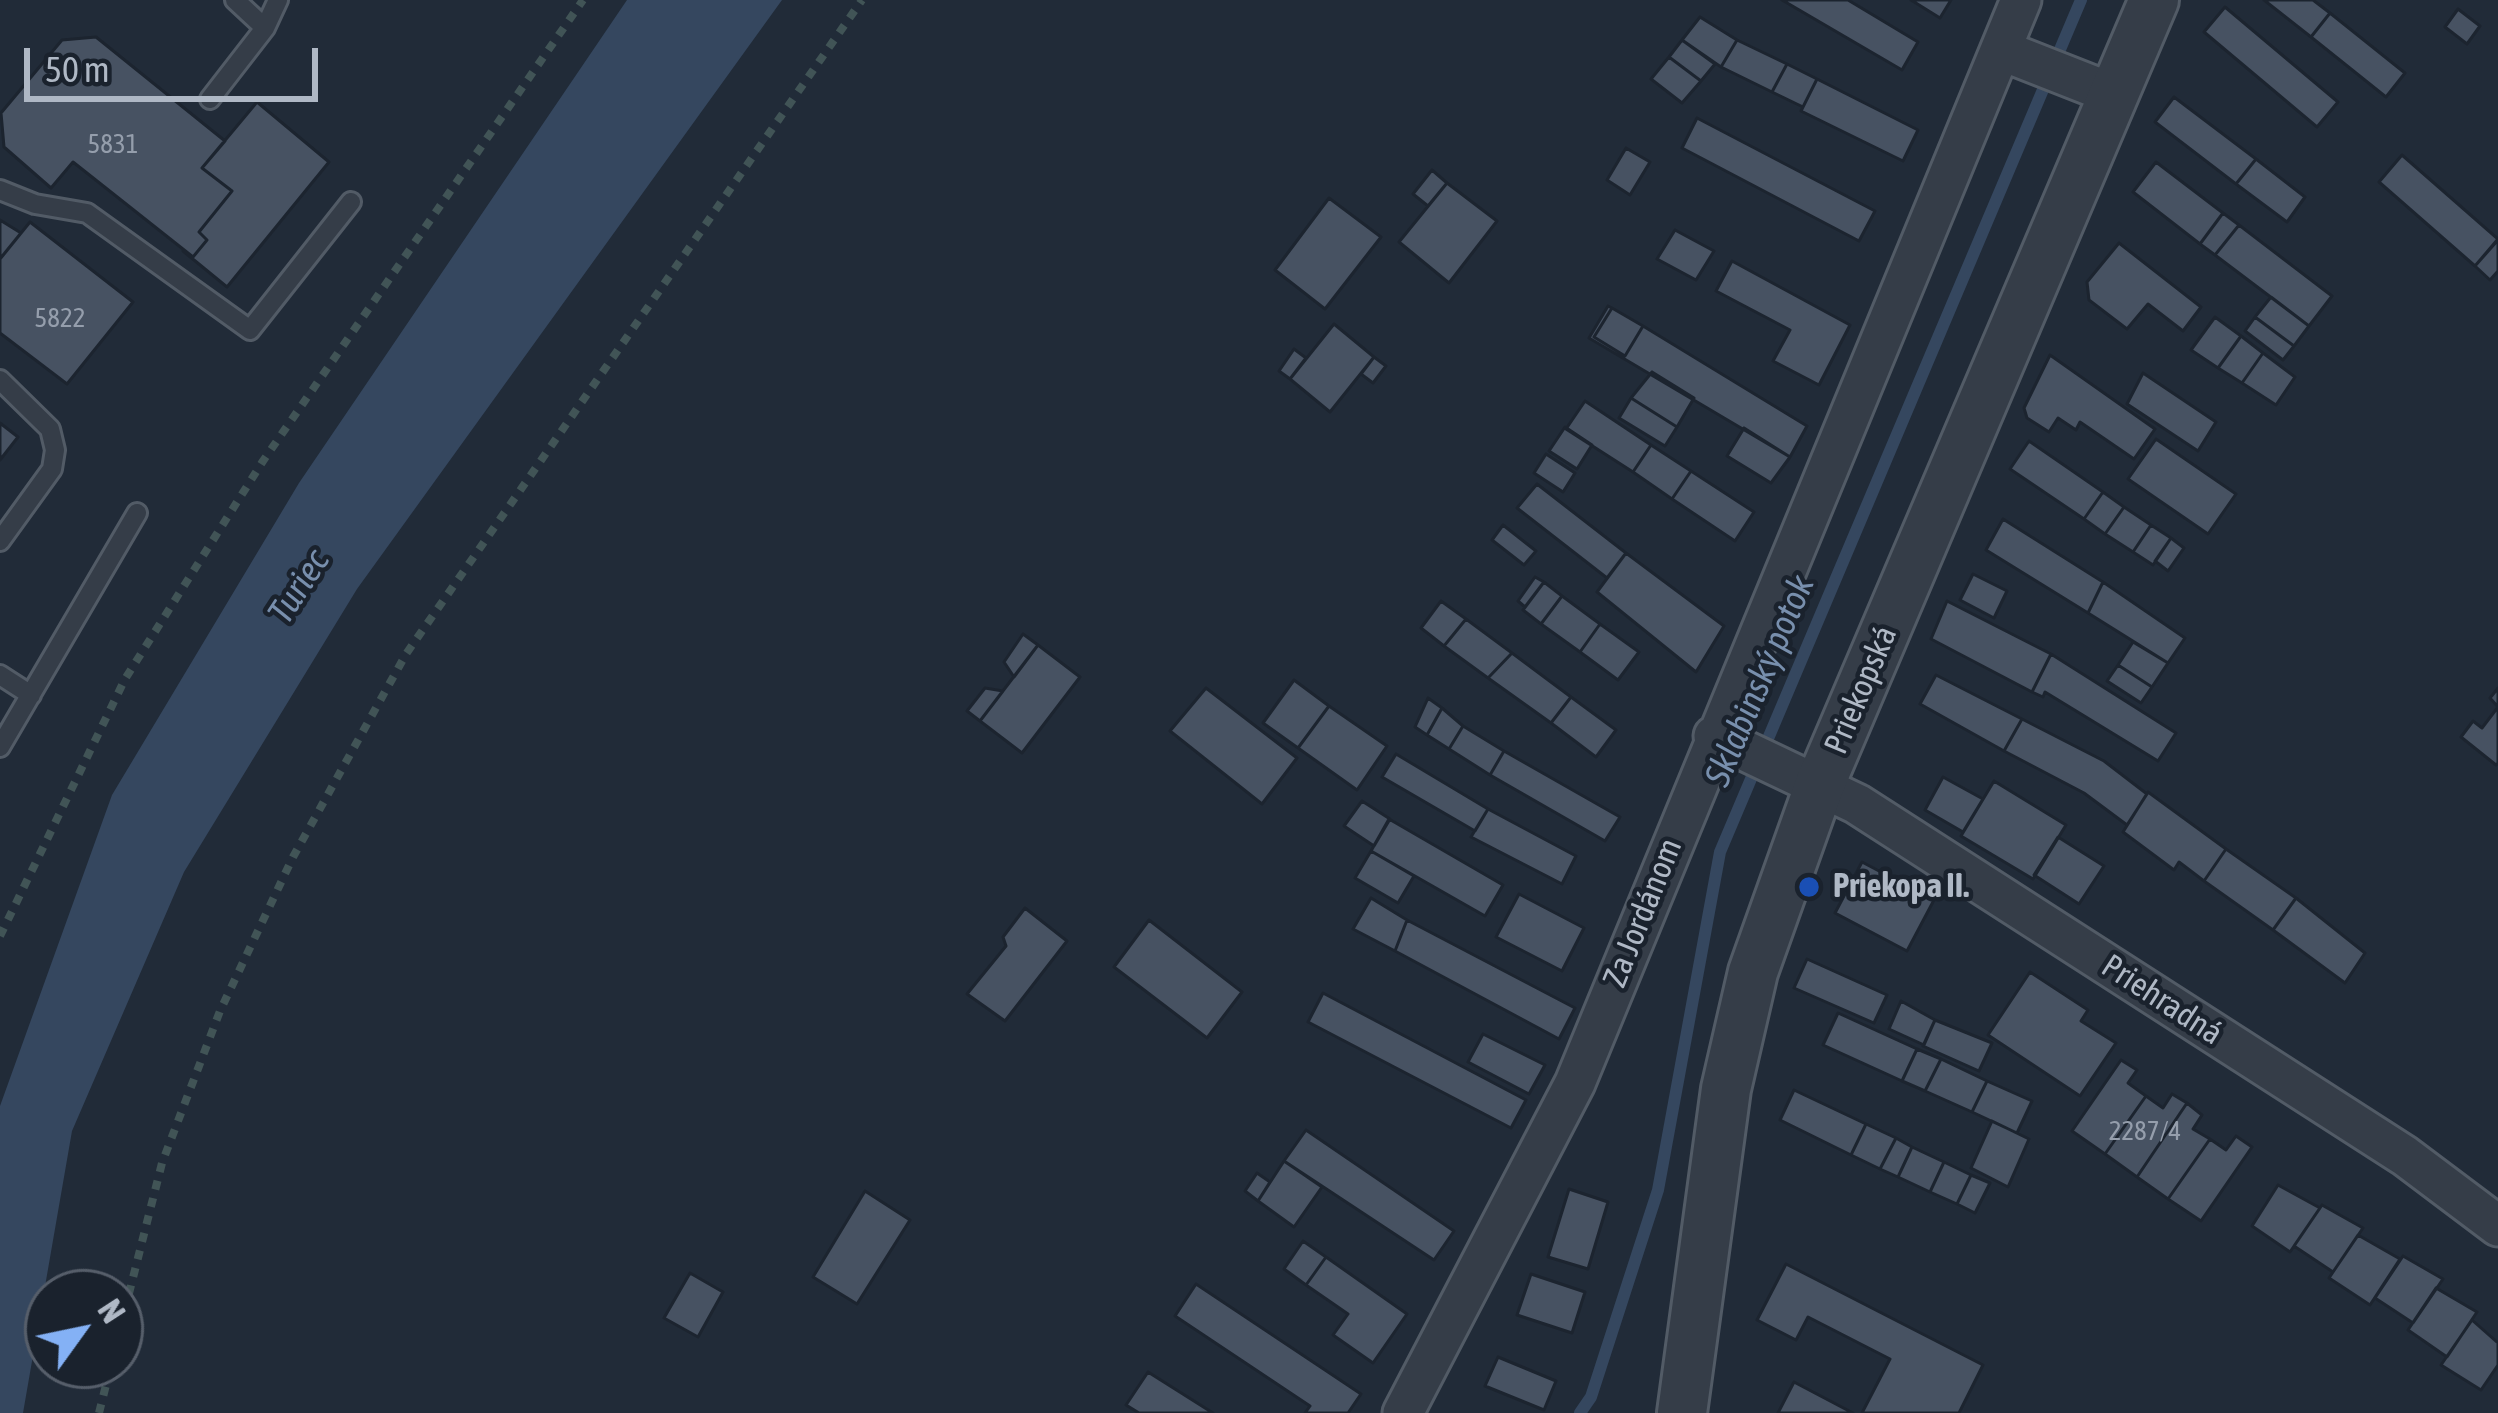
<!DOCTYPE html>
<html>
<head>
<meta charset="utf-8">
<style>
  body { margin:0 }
  #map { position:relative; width:2498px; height:1413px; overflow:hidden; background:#212b38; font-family:"Asap Condensed",sans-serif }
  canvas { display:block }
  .north { position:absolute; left:24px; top:1269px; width:120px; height:120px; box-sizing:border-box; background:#1a222d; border:3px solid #565e6a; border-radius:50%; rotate:57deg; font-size:33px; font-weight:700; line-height:48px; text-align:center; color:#afb8c5 }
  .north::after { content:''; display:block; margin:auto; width:42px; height:54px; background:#84b1f5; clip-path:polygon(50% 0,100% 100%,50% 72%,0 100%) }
  .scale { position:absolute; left:24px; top:48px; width:294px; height:54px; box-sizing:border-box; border:6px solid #afb8c5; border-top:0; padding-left:15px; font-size:36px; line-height:42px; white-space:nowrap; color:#afb8c5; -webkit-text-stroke:9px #1a222d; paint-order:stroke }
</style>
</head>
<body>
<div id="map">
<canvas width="2498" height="1413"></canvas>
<div class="north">N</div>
<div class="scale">50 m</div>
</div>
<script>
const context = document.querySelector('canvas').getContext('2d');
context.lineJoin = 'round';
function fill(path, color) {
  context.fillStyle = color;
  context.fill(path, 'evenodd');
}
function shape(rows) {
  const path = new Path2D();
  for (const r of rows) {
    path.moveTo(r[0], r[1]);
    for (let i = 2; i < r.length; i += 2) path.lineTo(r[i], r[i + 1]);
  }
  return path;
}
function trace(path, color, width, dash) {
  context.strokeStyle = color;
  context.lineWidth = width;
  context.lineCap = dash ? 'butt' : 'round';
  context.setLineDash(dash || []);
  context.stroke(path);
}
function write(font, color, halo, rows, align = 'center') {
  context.font = font + ' "Asap Condensed",sans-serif';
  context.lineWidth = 9;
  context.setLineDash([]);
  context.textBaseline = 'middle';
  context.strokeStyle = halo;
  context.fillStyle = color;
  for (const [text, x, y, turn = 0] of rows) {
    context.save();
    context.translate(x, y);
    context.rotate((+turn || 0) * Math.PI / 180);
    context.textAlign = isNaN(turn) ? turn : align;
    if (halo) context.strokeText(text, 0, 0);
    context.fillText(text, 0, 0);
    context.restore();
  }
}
fill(shape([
  [627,0,782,0,357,589,184,872,72,1131,23,1413,0,1413,0,1106,112,795,299,483]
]), '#35475f');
trace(shape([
  [1580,1413,1591,1397,1658,1190,1720,852,2081,0]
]), '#35475f', 12);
const building = shape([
  [1782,0,1848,0,1918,42,1902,70,1782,0],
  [1911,0,1951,0,1940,18,1911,0],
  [2264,0,2313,0,2330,13,2311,37,2264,0],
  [2225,7,2338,102,2317,127,2204,32,2225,7],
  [2458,9,2480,26,2467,44,2445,27,2458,9],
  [2330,13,2405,73,2386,97,2311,37,2330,13],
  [1700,17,1737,40,1721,67,1682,40,1700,17],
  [96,37,225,141,202,168,232,191,199,232,207,240,193,257,73,162,51,188,4,147,1,113,62,40,96,37],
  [1682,40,1715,64,1701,81,1669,57,1682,40],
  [1737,40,1787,64,1772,92,1721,67,1737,40],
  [1669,57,1701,81,1682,103,1651,79,1669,57],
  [1787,64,1817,79,1803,107,1772,92,1787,64],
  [1817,79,1918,130,1903,161,1801,111,1817,79],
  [2174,97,2256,159,2236,184,2155,122,2174,97],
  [257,102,329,162,227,287,183,251,193,257,207,240,199,232,232,191,202,168,257,102],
  [1697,118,1875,211,1859,241,1682,148,1697,118],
  [1626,148,1650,162,1630,195,1607,180,1626,148],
  [2402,155,2498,239,2475,266,2379,182,2402,155],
  [2256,159,2305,197,2287,222,2236,184,2256,159],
  [2156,162,2223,213,2200,244,2133,192,2156,162],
  [1432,170,1447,183,1428,206,1413,194,1432,170],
  [1447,183,1497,221,1449,283,1399,242,1447,183],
  [1329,198,1381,237,1325,309,1275,270,1329,198],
  [2223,213,2239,225,2215,255,2200,244,2223,213],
  [0,220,21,233,0,259,0,220],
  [30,222,133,302,67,384,0,333,0,259,30,222],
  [2239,225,2332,296,2309,326,2215,255,2239,225],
  [1675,230,1714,251,1696,280,1657,259,1675,230],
  [2498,240,2498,271,2490,280,2475,266,2498,240],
  [2119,243,2201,307,2183,331,2148,304,2127,329,2089,300,2087,282,2119,243],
  [1732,261,1850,325,1819,385,1773,361,1790,330,1716,291,1732,261],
  [2271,297,2309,326,2294,346,2255,317,2271,297],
  [1608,306,1612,308,1594,337,1625,356,1643,326,1807,426,1790,457,1589,338,1608,306],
  [1612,308,1643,326,1625,356,1594,337,1612,308],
  [2215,317,2241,336,2218,368,2191,350,2215,317],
  [2255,317,2294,346,2283,360,2245,331,2255,317],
  [1334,324,1374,357,1330,412,1290,379,1334,324],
  [2241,336,2263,353,2242,383,2218,368,2241,336],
  [1294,349,1306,358,1290,379,1279,371,1294,349],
  [2263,353,2295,377,2276,405,2242,383,2263,353],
  [2050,355,2155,429,2134,459,2080,422,2076,430,2058,418,2049,432,2027,418,2024,408,2050,355],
  [1374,357,1386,366,1373,383,1361,374,1374,357],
  [1652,372,1694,398,1677,427,1631,398,1652,372],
  [2143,373,2216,422,2198,451,2127,404,2143,373],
  [1631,398,1677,427,1665,446,1619,418,1631,398],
  [1585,401,1651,445,1633,472,1566,429,1585,401],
  [0,423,18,437,0,460,0,423],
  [1565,427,1592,445,1577,469,1549,451,1565,427],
  [1744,428,1790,457,1771,483,1727,456,1744,428],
  [2156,439,2236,494,2208,534,2128,479,2156,439],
  [2029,441,2103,492,2084,519,2010,469,2029,441],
  [1651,445,1691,471,1672,499,1633,472,1651,445],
  [1546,454,1575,473,1563,492,1534,473,1546,454],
  [1691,471,1754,512,1735,541,1672,499,1691,471],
  [1537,484,1626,553,1607,578,1517,508,1537,484],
  [2103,492,2124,507,2105,534,2084,519,2103,492],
  [2124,507,2151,525,2133,552,2105,534,2124,507],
  [2003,519,2103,582,2088,613,1986,550,2003,519],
  [1503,525,1536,551,1524,565,1492,540,1503,525],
  [2151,525,2171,538,2153,565,2133,552,2151,525],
  [2171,538,2184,548,2168,571,2155,561,2171,538],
  [1626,553,1724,626,1696,672,1597,592,1626,553],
  [1973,574,2007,591,1994,618,1960,600,1973,574],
  [1535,577,1544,582,1525,607,1518,601,1535,577],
  [1544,582,1562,596,1541,624,1523,610,1544,582],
  [2103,582,2185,638,2168,663,2088,613,2103,582],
  [1562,596,1600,624,1580,652,1541,624,1562,596],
  [1441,601,1466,619,1444,646,1421,628,1441,601],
  [1947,601,2051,654,2032,692,1931,639,1947,601],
  [1466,619,1512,653,1488,678,1444,646,1466,619],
  [1600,624,1639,652,1618,680,1580,652,1600,624],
  [1023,634,1038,645,1014,677,1004,662,1023,634],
  [2133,642,2168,663,2152,687,2118,665,2133,642],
  [1038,645,1080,677,1022,753,980,721,1038,645],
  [1512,653,1571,697,1551,723,1488,678,1512,653],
  [2051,654,2176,733,2158,761,2045,692,2043,697,2032,692,2051,654],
  [2118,665,2152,687,2141,703,2107,681,2118,665],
  [1936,675,2022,719,2004,751,1920,704,1936,675],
  [1294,680,1329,706,1298,748,1263,723,1294,680],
  [985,688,1003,691,980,721,967,711,985,688],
  [1206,688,1297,758,1262,804,1170,731,1206,688],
  [2498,688,2498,763,2496,765,2461,737,2473,721,2482,728,2498,707,2490,698,2498,688],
  [1571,697,1616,730,1596,757,1551,723,1571,697],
  [1428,698,1442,708,1427,735,1415,727,1428,698],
  [1329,706,1387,746,1357,790,1298,748,1329,706],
  [1442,708,1463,726,1449,749,1427,735,1442,708],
  [2022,719,2104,761,2147,794,2127,825,2084,793,2004,751,2022,719],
  [1463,726,1504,751,1490,775,1449,749,1463,726],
  [1504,751,1620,817,1605,841,1490,775,1504,751],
  [1396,754,1488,809,1475,831,1382,777,1396,754],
  [1943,777,1983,799,1963,832,1925,810,1943,777],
  [1994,781,2066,825,2033,879,1961,836,1994,781],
  [2148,792,2226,849,2204,881,2179,862,2174,870,2123,832,2148,792],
  [1362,801,1390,819,1374,846,1344,826,1362,801],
  [1488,809,1576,856,1562,884,1471,837,1488,809],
  [1389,819,1503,885,1485,916,1371,851,1389,819],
  [2058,837,2104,866,2079,904,2034,875,2058,837],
  [2226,849,2296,898,2273,930,2204,881,2226,849],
  [1371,851,1414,876,1398,903,1355,878,1371,851],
  [1862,862,1934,900,1907,951,1835,913,1862,862],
  [1519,894,1584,928,1562,971,1496,937,1519,894],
  [1371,898,1407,920,1395,951,1353,929,1371,898],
  [2296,898,2365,953,2345,983,2273,930,2296,898],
  [1025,908,1067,941,1005,1021,967,994,1006,946,1003,937,1025,908],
  [1149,920,1242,992,1207,1038,1114,967,1149,920],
  [1407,920,1575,1008,1559,1039,1395,951,1407,920],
  [1807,959,1887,995,1874,1023,1794,988,1807,959],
  [2030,972,2088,1010,2081,1021,2116,1043,2080,1096,1988,1035,2030,972],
  [1323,993,1526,1100,1511,1128,1308,1022,1323,993],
  [1901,1001,1935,1020,1924,1045,1889,1029,1901,1001],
  [1838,1013,1917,1049,1902,1081,1823,1045,1838,1013],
  [1935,1020,1992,1043,1979,1071,1923,1046,1935,1020],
  [1483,1034,1545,1065,1529,1094,1468,1062,1483,1034],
  [1917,1049,1941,1059,1925,1091,1902,1081,1917,1049],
  [1941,1059,1987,1081,1972,1112,1925,1091,1941,1059],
  [2121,1060,2137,1070,2128,1083,2146,1096,2105,1154,2072,1131,2121,1060],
  [1987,1081,2032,1101,2017,1133,1972,1112,1987,1081],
  [1794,1090,1866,1124,1851,1155,1780,1120,1794,1090],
  [2172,1094,2187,1103,2137,1177,2105,1154,2146,1096,2163,1108,2172,1094],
  [2187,1103,2202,1115,2193,1129,2210,1139,2168,1199,2137,1177,2187,1103],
  [1992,1121,2029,1139,2008,1187,1971,1168,1992,1121],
  [1866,1124,1896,1138,1880,1169,1851,1155,1866,1124],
  [1306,1130,1454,1231,1434,1260,1284,1161,1306,1130],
  [2236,1136,2252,1147,2201,1221,2168,1199,2210,1139,2226,1150,2236,1136],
  [1896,1138,1912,1147,1898,1177,1880,1169,1896,1138],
  [1912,1147,1944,1162,1930,1192,1898,1177,1912,1147],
  [1284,1161,1322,1187,1294,1227,1258,1201,1284,1161],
  [1944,1162,1971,1175,1957,1204,1930,1192,1944,1162],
  [1257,1173,1270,1182,1258,1201,1245,1191,1257,1173],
  [1971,1175,1990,1183,1975,1213,1957,1204,1971,1175],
  [2278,1185,2320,1208,2290,1252,2252,1226,2278,1185],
  [1569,1189,1608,1202,1588,1269,1548,1257,1569,1189],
  [865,1191,910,1220,857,1304,813,1277,865,1191],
  [2322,1205,2363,1228,2333,1272,2294,1246,2322,1205],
  [2358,1235,2400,1259,2370,1305,2329,1278,2358,1235],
  [1303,1241,1326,1257,1306,1285,1284,1269,1303,1241],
  [2403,1256,2443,1279,2413,1323,2375,1298,2403,1256],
  [1326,1257,1407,1314,1373,1363,1333,1335,1348,1314,1306,1285,1326,1257],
  [1786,1264,1983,1365,1959,1413,1862,1413,1890,1359,1808,1317,1796,1340,1757,1320,1786,1264],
  [690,1273,723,1292,698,1337,664,1318,690,1273],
  [1531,1274,1585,1292,1572,1333,1517,1315,1531,1274],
  [1196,1284,1361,1394,1348,1413,1305,1413,1310,1406,1175,1316,1196,1284],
  [2436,1288,2477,1312,2447,1357,2408,1330,2436,1288],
  [2472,1320,2498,1343,2498,1365,2481,1390,2441,1365,2472,1320],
  [1498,1357,1556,1381,1544,1410,1485,1386,1498,1357],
  [1148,1372,1213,1413,1139,1413,1126,1405,1148,1372],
  [1794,1382,1853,1413,1778,1413,1794,1382]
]);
fill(building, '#475262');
trace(building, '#1c242f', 3);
const service = shape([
  [235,0,265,28],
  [210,99,265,28,278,0],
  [0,190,35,204,87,213,250,330,351,202],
  [0,380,50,429,55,450,52,469,0,541],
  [0,675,31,695],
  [0,747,137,513]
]);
const minor = shape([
  [2001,50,2113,94],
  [1714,736,1857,804,2405,1156,2498,1226],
  [1403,1413,1575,1083,2021,0]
]);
const tertiary = shape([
  [1682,1413,1726,1089,1753,972,1820,784,2154,0]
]);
trace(service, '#525b66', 24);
trace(minor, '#525b66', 45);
trace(tertiary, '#525b66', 54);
trace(shape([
  [0,936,125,679,263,461,583,0],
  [120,1329,162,1163,220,1011,293,857,406,654,862,0],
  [99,1413,111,1365]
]), '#415456', 8, [9, 9]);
trace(service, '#353d48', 18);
trace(minor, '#353d48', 39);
trace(tertiary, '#353d48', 48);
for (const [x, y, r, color] of [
  [1809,887,12,"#1a4fb4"]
]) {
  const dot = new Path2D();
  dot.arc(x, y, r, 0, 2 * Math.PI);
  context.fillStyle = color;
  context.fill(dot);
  trace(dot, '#1a222d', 4.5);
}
write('27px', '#959eac', null, [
  ["5831",113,144],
  ["5822",60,318],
  ["2287/4",2145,1131]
]);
write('33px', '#afb8c5', '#1a222d', [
  ["Priekopská",1861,690,-67],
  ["Za Jordánom",1643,913,-68],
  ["Priehradná",2162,1000,33]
]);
write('bold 33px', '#afb8c5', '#1a222d', [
  ["Priekopa II.",1833,887]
], 'left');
write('italic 36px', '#788fad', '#1a222d', [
  ["Turiec",299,587,-57],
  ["Sklabinský potok",1760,681,-67]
]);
</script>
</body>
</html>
